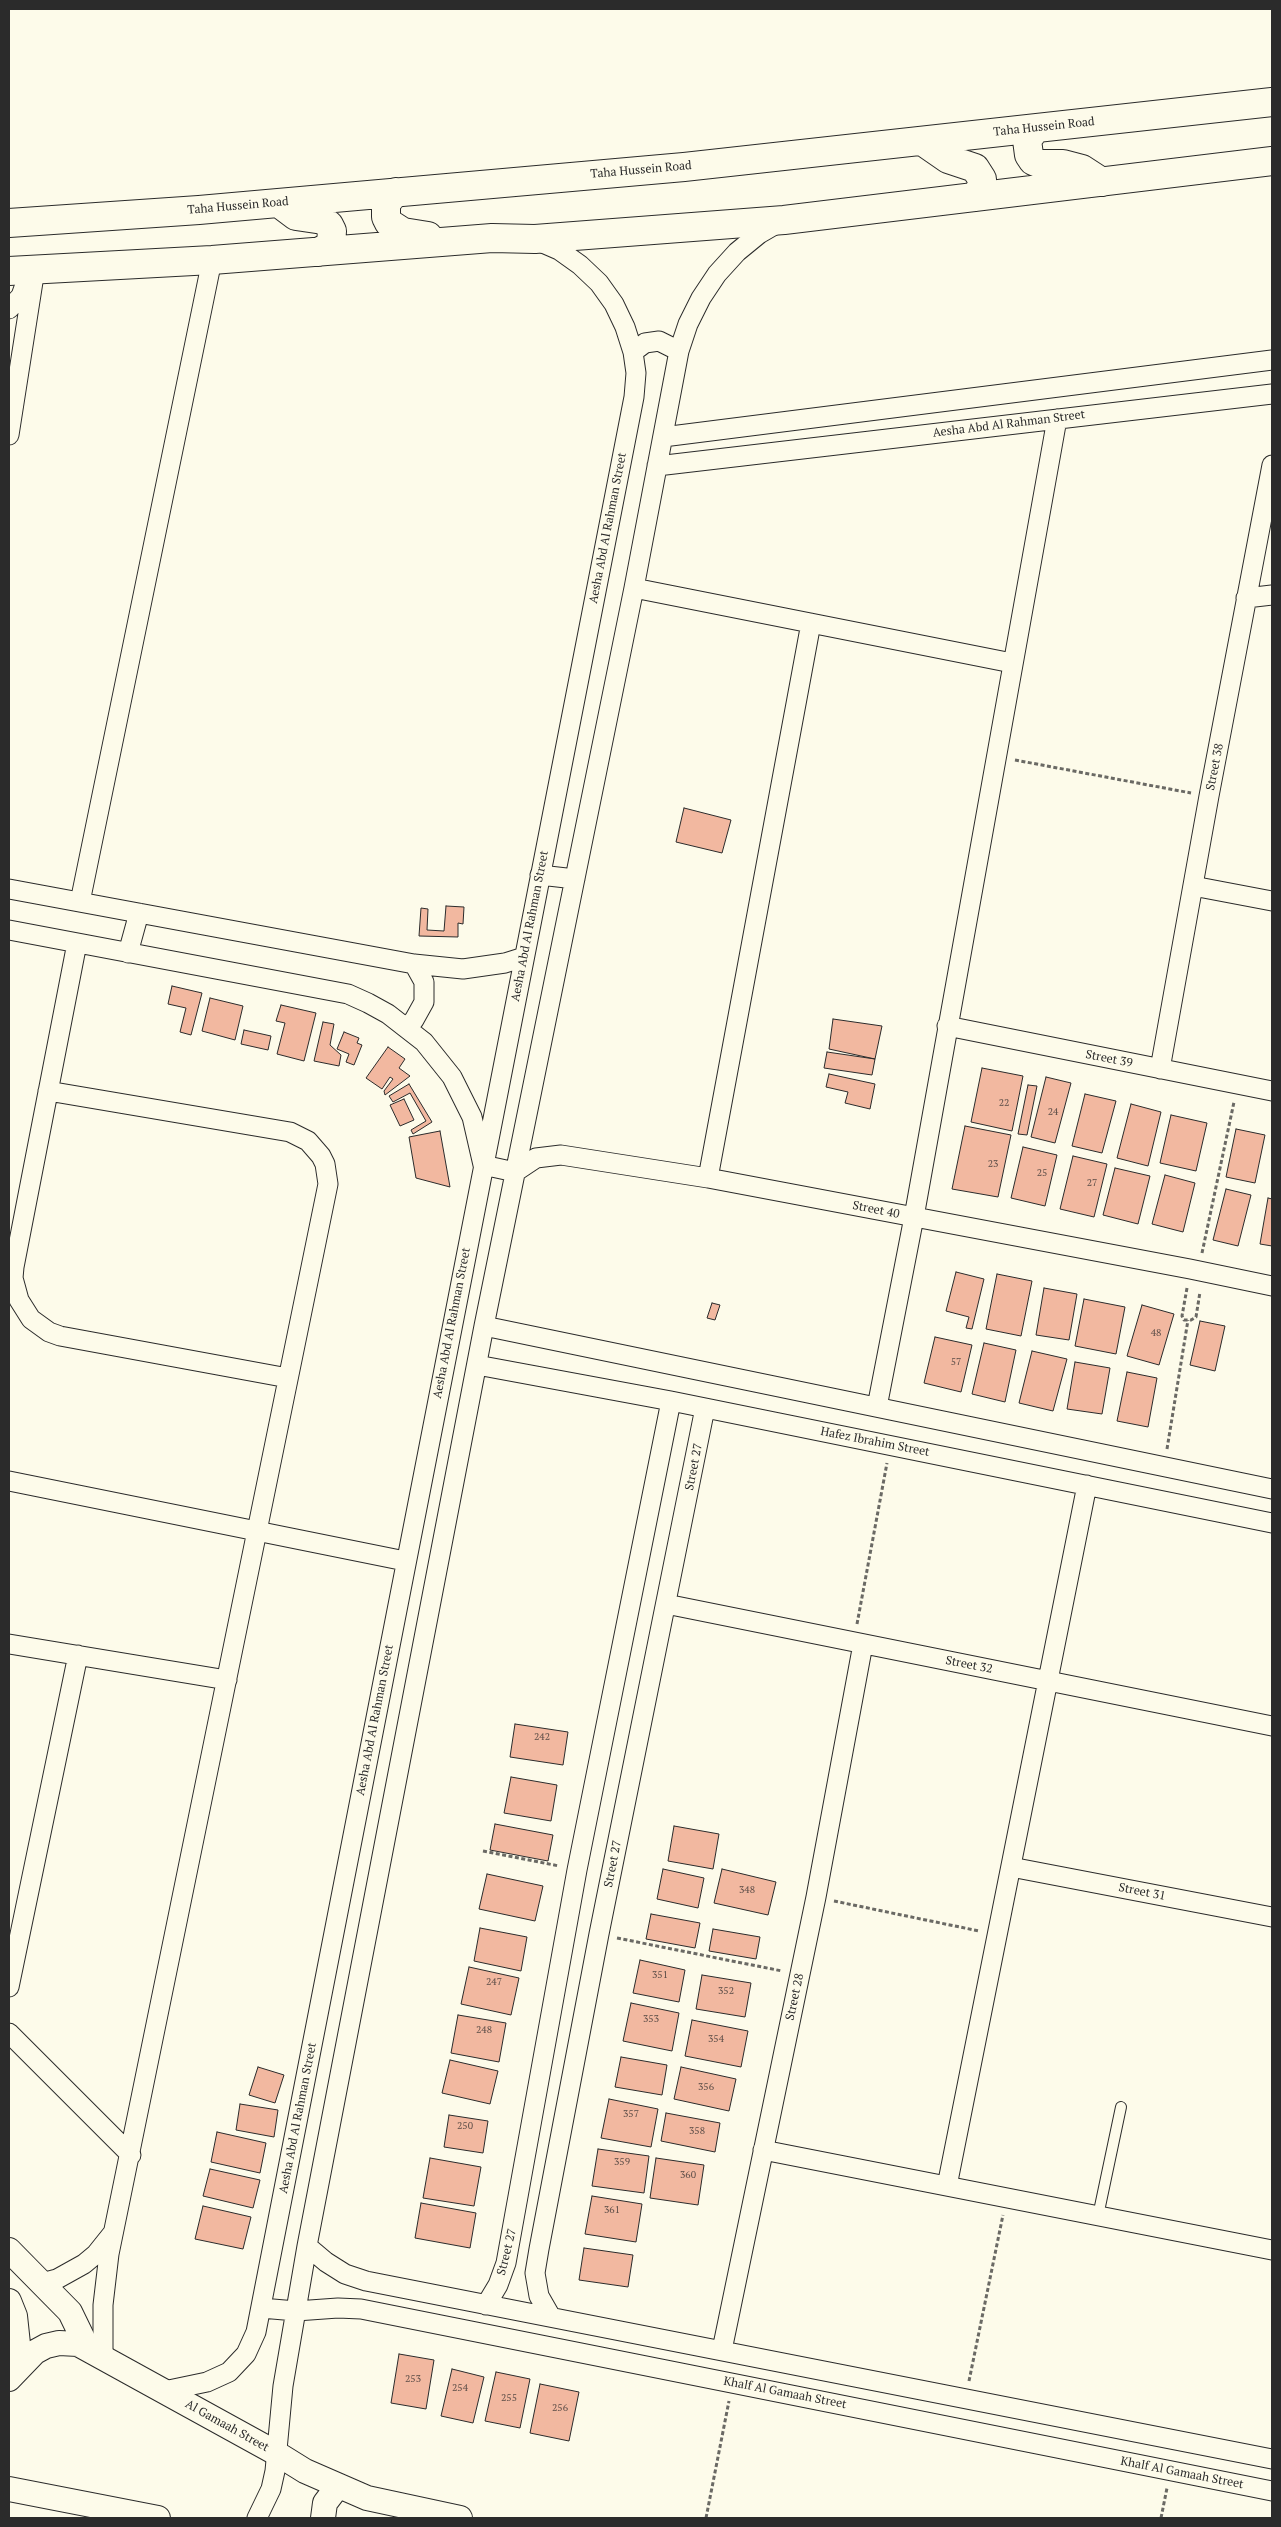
<!DOCTYPE html>
<html>
<head>
<meta charset="utf-8">
<style>
  body { margin:0 }
  #map { position:relative; width:1281px; height:2527px; overflow:hidden; background:#fdfbea; font-family:"PT Serif",serif }
  canvas { display:block }
  .frame { position:absolute; inset:0; border:10px solid #2b2b2b; pointer-events:none }
</style>
</head>
<body>
<div id="map">
<canvas width="1281" height="2527"></canvas>
<div class="frame"></div>
</div>
<script>
const context = document.querySelector('canvas').getContext('2d');
context.lineJoin = 'round';
function fill(path, color) {
  context.fillStyle = color;
  context.fill(path, 'evenodd');
}
function shape(rows) {
  const path = new Path2D();
  for (const r of rows) {
    path.moveTo(r[0], r[1]);
    for (let i = 2; i < r.length; i += 2) path.lineTo(r[i], r[i + 1]);
  }
  return path;
}
function trace(path, color, width, dash) {
  context.strokeStyle = color;
  context.lineWidth = width;
  context.lineCap = dash ? 'butt' : 'round';
  context.setLineDash(dash || []);
  context.stroke(path);
}
function write(font, color, halo, rows, align = 'center') {
  context.font = font + ' "PT Serif",serif';
  context.lineWidth = 4;
  context.setLineDash([]);
  context.textBaseline = 'middle';
  context.strokeStyle = halo;
  context.fillStyle = color;
  for (const [text, x, y, turn = 0] of rows) {
    context.save();
    context.translate(x, y);
    context.rotate((+turn || 0) * Math.PI / 180);
    context.textAlign = isNaN(turn) ? turn : align;
    if (halo) context.strokeText(text, 0, 0);
    context.fillText(text, 0, 0);
    context.restore();
  }
}
const building = shape([
  [684,808,731,820,722,853,676,842,684,808],
  [446,906,464,907,463,924,458,923,458,937,419,936,421,908,428,909,427,930,444,931,446,906],
  [172,986,202,993,191,1035,180,1032,186,1008,168,1004,172,986],
  [210,998,243,1006,235,1040,202,1031,210,998],
  [281,1005,316,1013,304,1061,277,1054,285,1023,276,1021,281,1005],
  [833,1019,882,1026,875,1059,829,1049,833,1019],
  [323,1022,334,1024,330,1045,341,1055,339,1066,314,1061,323,1022],
  [244,1030,271,1036,268,1050,241,1044,244,1030],
  [344,1032,359,1038,357,1043,362,1045,354,1065,346,1062,349,1054,337,1049,344,1032],
  [388,1047,405,1059,399,1068,410,1076,385,1095,384,1091,393,1079,390,1077,382,1089,366,1078,388,1047],
  [827,1052,875,1059,872,1075,824,1068,827,1052],
  [982,1068,1023,1076,1012,1131,971,1122,982,1068],
  [829,1074,875,1084,870,1109,845,1103,848,1092,826,1087,829,1074],
  [1046,1077,1071,1083,1055,1143,1031,1137,1046,1077],
  [409,1084,432,1122,413,1134,411,1130,426,1121,410,1093,393,1102,389,1096,409,1084],
  [1028,1085,1037,1086,1027,1135,1018,1134,1028,1085],
  [1085,1094,1116,1101,1102,1153,1072,1146,1085,1094],
  [404,1099,414,1120,400,1126,390,1105,404,1099],
  [1131,1104,1161,1112,1148,1166,1117,1158,1131,1104],
  [1171,1115,1207,1123,1196,1171,1160,1163,1171,1115],
  [965,1126,1011,1135,998,1197,952,1189,965,1126],
  [1236,1129,1265,1135,1255,1183,1226,1177,1236,1129],
  [440,1131,450,1187,416,1178,409,1137,440,1131],
  [1023,1147,1057,1155,1045,1206,1011,1198,1023,1147],
  [1073,1156,1107,1164,1094,1217,1060,1209,1073,1156],
  [1115,1168,1150,1176,1138,1224,1103,1215,1115,1168],
  [1165,1175,1195,1183,1183,1232,1152,1224,1165,1175],
  [1226,1189,1251,1195,1238,1246,1213,1240,1226,1189],
  [1268,1198,1272,1199,1272,1246,1260,1244,1268,1198],
  [956,1272,984,1279,972,1329,966,1328,969,1317,946,1311,956,1272],
  [997,1274,1032,1281,1021,1336,986,1329,997,1274],
  [1044,1288,1077,1294,1069,1340,1036,1335,1044,1288],
  [1084,1299,1125,1307,1116,1354,1075,1346,1084,1299],
  [712,1303,720,1305,715,1320,707,1318,712,1303],
  [1142,1305,1174,1314,1159,1365,1127,1356,1142,1305],
  [1200,1321,1225,1326,1215,1371,1190,1365,1200,1321],
  [935,1337,972,1345,961,1392,924,1383,935,1337],
  [984,1343,1016,1350,1005,1402,972,1394,984,1343],
  [1032,1351,1067,1359,1053,1411,1019,1403,1032,1351],
  [1075,1362,1110,1368,1102,1414,1067,1409,1075,1362],
  [1127,1372,1157,1378,1148,1427,1117,1421,1127,1372],
  [515,1724,568,1732,563,1765,510,1757,515,1724],
  [511,1777,557,1785,551,1821,504,1813,511,1777],
  [495,1824,553,1835,548,1861,490,1850,495,1824],
  [674,1826,719,1834,713,1869,668,1861,674,1826],
  [663,1869,704,1878,698,1908,657,1899,663,1869],
  [722,1869,776,1882,768,1915,714,1903,722,1869],
  [487,1874,543,1886,535,1921,479,1909,487,1874],
  [651,1914,700,1923,695,1948,646,1939,651,1914],
  [480,1928,527,1937,521,1971,474,1961,480,1928],
  [713,1929,760,1937,756,1959,709,1951,713,1929],
  [640,1960,685,1970,679,2002,633,1993,640,1960],
  [469,1967,519,1978,511,2015,461,2004,469,1967],
  [702,1975,751,1983,745,2017,696,2009,702,1975],
  [631,2003,679,2013,672,2051,623,2041,631,2003],
  [458,2015,506,2023,499,2062,451,2053,458,2015],
  [692,2020,748,2031,741,2067,685,2056,692,2020],
  [621,2057,667,2065,662,2095,615,2087,621,2057],
  [450,2060,498,2071,490,2104,442,2093,450,2060],
  [258,2067,284,2075,275,2103,249,2095,258,2067],
  [681,2067,736,2079,729,2111,674,2099,681,2067],
  [609,2099,658,2109,651,2147,601,2138,609,2099],
  [240,2104,278,2110,274,2137,236,2130,240,2104],
  [666,2113,720,2123,715,2152,661,2141,666,2113],
  [449,2115,488,2121,483,2153,444,2147,449,2115],
  [217,2132,266,2143,260,2173,211,2162,217,2132],
  [598,2149,649,2156,644,2193,592,2186,598,2149],
  [430,2158,481,2167,474,2206,423,2198,430,2158],
  [656,2158,704,2165,698,2205,650,2198,656,2158],
  [210,2169,260,2180,253,2208,203,2196,210,2169],
  [592,2196,642,2204,636,2242,585,2234,592,2196],
  [421,2203,476,2213,470,2248,415,2238,421,2203],
  [203,2206,251,2217,243,2249,195,2239,203,2206],
  [584,2248,633,2255,628,2287,579,2280,584,2248],
  [399,2354,434,2360,426,2409,391,2403,399,2354],
  [452,2369,484,2377,473,2423,441,2416,452,2369],
  [496,2372,530,2379,520,2428,485,2421,496,2372],
  [540,2384,579,2392,569,2441,530,2433,540,2384]
]);
fill(building, '#f2b8a0');
trace(building, '#2b2b2b', 1);
const service = shape([
  [1098,2216,1121,2107]
]);
const minor = shape([
  [9,309,21,296,27,279],
  [633,352,645,343,659,341,679,351],
  [9,435,35,269],
  [663,437,1272,360],
  [657,466,1272,394],
  [634,588,1012,663],
  [1246,598,1272,595],
  [540,875,575,879],
  [1193,886,1272,901],
  [9,889,414,964,463,969,505,963,524,957],
  [80,902,212,260],
  [9,930,348,994,368,1003,388,1014,424,1042,452,1077,472,1117,483,1165,515,1172,536,1158,561,1155,708,1178,1190,1269,1272,1286],
  [77,943,14,1267,13,1278,19,1300,31,1319,49,1332,60,1336,288,1378],
  [128,953,139,913],
  [947,1026,1272,1091],
  [407,1027,414,1020,424,1002,424,982,414,964],
  [1160,1069,1209,796,1272,465],
  [48,1091,290,1132,308,1141,321,1156,325,1164,328,1184,109,2254,103,2305,103,2356],
  [708,1178,811,623],
  [484,1326,1272,1489],
  [477,1365,671,1401,1272,1523],
  [877,1407,914,1217,1057,419],
  [9,1481,405,1561],
  [666,1604,1272,1726],
  [9,1644,227,1680],
  [1011,1867,1272,1917],
  [9,1987,78,1655],
  [9,2033,131,2155],
  [763,2150,1272,2250],
  [947,2186,1087,1485],
  [307,2246,326,2262,345,2274,366,2281,1272,2459],
  [42,2283,57,2279,84,2264,96,2254,112,2234],
  [486,2305,498,2285,506,2263,577,1870,671,1401],
  [261,2308,296,2311,338,2308,361,2309,1272,2491],
  [551,2317,539,2296,535,2273,539,2249,599,1934,705,1408],
  [722,2350,816,1897,863,1644],
  [164,2391,207,2382,229,2372,246,2354,256,2332,634,397,636,373,633,352,625,327,614,304,599,283,580,265,559,250,536,240],
  [257,2518,271,2489,275,2471,283,2386,307,2246,484,1326,634,588,679,351,688,324,701,298,717,274,737,252,759,234,778,223]
]);
const tertiary = shape([
  [9,2250,70,2312,87,2347],
  [9,2301,15,2316,18,2344,9,2374],
  [9,2379,35,2352,46,2346,59,2343,78,2344,276,2453,305,2471,367,2498,460,2518],
  [9,2489,158,2518],
  [323,2518,325,2503,338,2486]
]);
const secondary = shape([
  [1036,128,1027,140,1029,155,1033,161,1040,164,1063,164,1082,169,1102,182],
  [922,141,948,159,975,168,982,179,982,186,975,197],
  [396,192,386,203,386,217,389,223,403,232,428,236],
  [280,204,296,216,323,220,329,225,332,231,331,243,328,247,318,252],
  [9,223,199,210,684,167,1272,102],
  [9,271,212,260,492,238,535,239,784,220,1272,161]
]);
trace(service, '#2b2b2b', 12);
trace(minor, '#2b2b2b', 21);
trace(tertiary, '#2b2b2b', 26);
trace(secondary, '#2b2b2b', 30);
trace(shape([
  [1015,760,1191,793],
  [1202,1253,1234,1102],
  [1187,1288,1182,1316,1184,1320,1191,1320,1196,1317,1200,1292],
  [1167,1449,1188,1320],
  [857,1624,887,1463],
  [483,1851,559,1866],
  [834,1901,979,1931],
  [617,1938,782,1971],
  [969,2381,1003,2215],
  [706,2518,729,2401],
  [1161,2518,1167,2488]
]), '#6a6964', 3, [4, 2.5]);
trace(service, '#fdfbea', 10);
trace(minor, '#fdfbea', 19);
trace(tertiary, '#fdfbea', 24);
trace(secondary, '#fdfbea', 28);
write('10px', '#5d4e48', null, [
  ["22",1004,1103],
  ["24",1053,1112],
  ["23",993,1164],
  ["25",1042,1173],
  ["27",1092,1183],
  ["48",1156,1333],
  ["57",956,1362],
  ["242",542,1737],
  ["348",747,1890],
  ["351",660,1975],
  ["247",494,1982],
  ["352",726,1991],
  ["353",651,2019],
  ["248",484,2030],
  ["354",716,2039],
  ["356",706,2087],
  ["357",631,2114],
  ["250",465,2126],
  ["358",697,2131],
  ["359",622,2162],
  ["360",688,2175],
  ["361",612,2210],
  ["253",413,2379],
  ["254",460,2388],
  ["255",509,2398],
  ["256",560,2408]
]);
write('12px', '#2b2b2b', '#fdfbea', [
  ["Taha Hussein Road",1044,127,-6],
  ["Taha Hussein Road",641,170,-5],
  ["Taha Hussein Road",238,206,-5],
  ["Aesha Abd Al Rahman Street",1009,424,-7],
  ["Aesha Abd Al Rahman Street",608,528,-79],
  ["Street 38",1215,767,-79],
  ["Aesha Abd Al Rahman Street",530,926,-79],
  ["Street 39",1109,1059,11],
  ["Street 40",876,1210,11],
  ["Aesha Abd Al Rahman Street",452,1323,-79],
  ["Hafez Ibrahim Street",875,1442,11],
  ["Street 27",694,1467,-79],
  ["Street 32",969,1665,11],
  ["Aesha Abd Al Rahman Street",375,1720,-79],
  ["Street 27",613,1864,-79],
  ["Street 31",1142,1892,11],
  ["Street 28",795,1997,-78],
  ["Aesha Abd Al Rahman Street",298,2118,-79],
  ["Street 27",507,2252,-76],
  ["Khalf Al Gamaah Street",785,2393,11],
  ["Al Gamaah Street",227,2426,29],
  ["Khalf Al Gamaah Street",1182,2473,11]
]);
</script>
</body>
</html>
